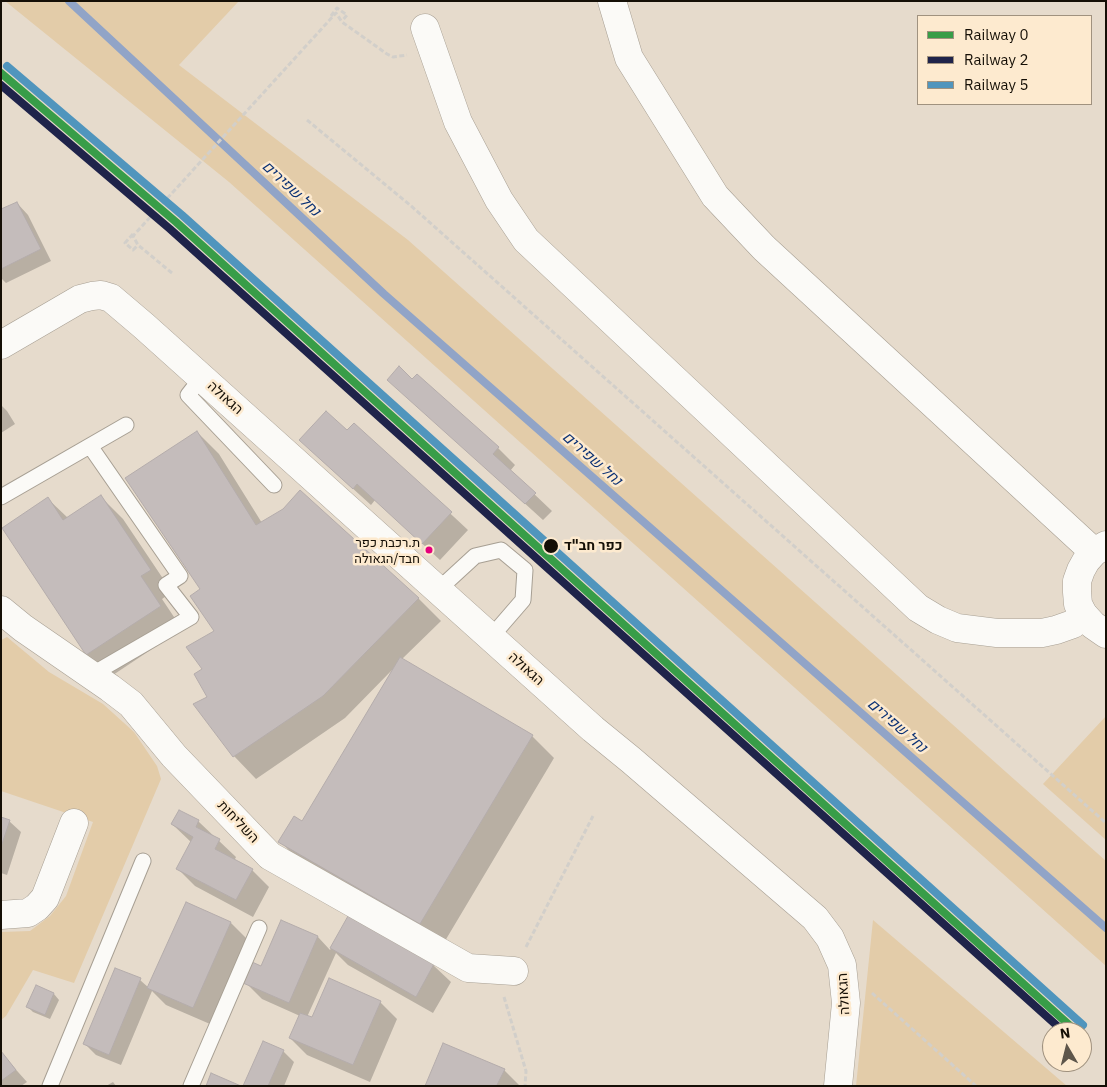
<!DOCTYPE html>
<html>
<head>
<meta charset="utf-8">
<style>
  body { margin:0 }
  #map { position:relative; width:1107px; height:1087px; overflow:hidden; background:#e6dbcc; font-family:"IBM Plex Sans",sans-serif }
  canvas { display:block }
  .frame { position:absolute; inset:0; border:2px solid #150f06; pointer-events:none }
  .legend { position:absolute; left:917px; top:15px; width:175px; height:90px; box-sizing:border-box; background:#fdeacf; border:1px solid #a0927f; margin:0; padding:6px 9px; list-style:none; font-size:15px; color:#150f06 }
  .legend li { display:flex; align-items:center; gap:10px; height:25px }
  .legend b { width:25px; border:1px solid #a0927f }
  .north { position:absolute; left:1042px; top:1022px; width:50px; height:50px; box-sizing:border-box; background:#fdeacf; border:1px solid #a0927f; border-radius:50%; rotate:352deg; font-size:14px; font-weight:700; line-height:20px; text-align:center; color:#150f06 }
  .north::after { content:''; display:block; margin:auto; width:18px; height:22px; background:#5e564b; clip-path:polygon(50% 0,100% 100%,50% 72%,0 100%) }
</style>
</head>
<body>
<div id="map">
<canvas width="1107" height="1087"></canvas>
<div class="frame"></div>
<ul class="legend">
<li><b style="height:6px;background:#389d48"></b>Railway 0</li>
<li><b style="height:6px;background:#1f234a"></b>Railway 2</li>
<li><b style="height:6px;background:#5095bd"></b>Railway 5</li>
</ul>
<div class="north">N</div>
</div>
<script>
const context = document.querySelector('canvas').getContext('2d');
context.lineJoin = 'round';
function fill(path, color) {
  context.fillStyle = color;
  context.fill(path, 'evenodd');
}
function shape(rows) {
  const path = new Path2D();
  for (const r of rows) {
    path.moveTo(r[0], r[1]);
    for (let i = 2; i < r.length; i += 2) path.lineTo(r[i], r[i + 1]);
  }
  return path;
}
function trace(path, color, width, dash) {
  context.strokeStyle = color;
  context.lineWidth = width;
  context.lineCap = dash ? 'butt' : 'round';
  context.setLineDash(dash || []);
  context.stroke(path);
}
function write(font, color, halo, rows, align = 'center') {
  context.font = font + ' "IBM Plex Sans",Heebo,sans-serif';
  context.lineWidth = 5;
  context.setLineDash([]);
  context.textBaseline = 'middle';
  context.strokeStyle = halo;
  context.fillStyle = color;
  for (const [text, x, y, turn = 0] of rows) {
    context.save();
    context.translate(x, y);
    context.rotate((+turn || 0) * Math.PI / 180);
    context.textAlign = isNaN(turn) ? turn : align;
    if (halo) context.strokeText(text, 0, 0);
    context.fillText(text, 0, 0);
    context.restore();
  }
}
fill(shape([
  [5,1,239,1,179,65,408,240,1106,861,1106,966,229,182],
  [7,637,49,672,103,704,134,732,157,766,161,779,74,983,33,970,6,1016,1,1020,1,932,30,931,50,916,66,896,93,822,1,791,1,640],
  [1106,716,1106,840,1043,784],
  [873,920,1067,1086,856,1086]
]), '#e3cca9');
fill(shape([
  [17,203,28,215,51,261,6,283,1,278,1,211],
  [389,380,412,380,498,448,515,465,510,471,552,511,543,520],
  [1,405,7,411,15,424,1,433],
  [354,424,468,530,440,560,375,500,371,505,318,457],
  [197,432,219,454,262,523,418,598,441,621,402,659,532,736,554,758,442,946,302,864,280,841,302,823,393,669,345,718,256,779,234,756,208,697,203,669,216,632,202,589],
  [101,497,123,519,172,592,162,599,182,629,110,677,87,655,3,528,48,499,68,518],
  [179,811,199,822,236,857,234,861,252,870,269,887,253,917,195,886,178,869,192,843,172,824],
  [1,818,9,821,21,832,7,875,1,873],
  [187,904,231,923,248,940,210,1024,166,1005,152,991,121,1065,96,1055,85,1044,116,969,140,980,149,988],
  [348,918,433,965,451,982,433,1013,348,965,336,953,307,1017,312,1019,380,1002,397,1019,370,1082,307,1055,290,1038,300,1016,262,999,245,982,261,968,282,922,318,937,330,950],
  [37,987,54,994,59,1000,50,1019,33,1012,28,1007],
  [283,1051,294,1062,284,1086,244,1086],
  [1,1053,27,1082,21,1086,1,1086],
  [504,1070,520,1086,426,1086],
  [113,1082,116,1086,106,1086]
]), '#0003');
trace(shape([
  [69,1,384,294,1106,928]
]), '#91a4c7', 8);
const building = shape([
  [17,202,41,249,1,269,1,209,17,202],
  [399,366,412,379,417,374,499,447,493,454,536,493,525,504,387,380,399,366],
  [326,411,347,430,354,423,452,512,422,544,357,484,353,489,299,440,326,411],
  [197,431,256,525,283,509,300,490,419,598,323,696,233,757,193,704,207,697,194,674,202,669,186,647,214,631,190,596,200,589,125,478,197,431],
  [101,495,151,570,141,576,161,606,86,655,2,528,48,497,63,520,101,495],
  [400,657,533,735,420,924,278,842,294,816,302,821,400,657],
  [179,810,199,820,196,827,220,839,215,849,253,869,236,900,176,869,193,837,171,824,179,810],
  [1,817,10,820,1,847,1,817],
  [186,902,231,922,193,1008,147,988,186,902],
  [348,916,434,964,416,997,330,948,348,916],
  [281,920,318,936,289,1003,243,983,252,962,261,966,281,920],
  [115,968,141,978,109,1055,83,1044,115,968],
  [329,978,381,1001,353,1065,289,1038,300,1013,312,1017,329,978],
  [36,985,54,993,45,1015,26,1007,36,985],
  [263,1041,284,1050,268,1086,243,1086,263,1041],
  [443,1043,505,1069,497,1085,499,1086,425,1086,443,1043],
  [1,1051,16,1070,1,1081,1,1051],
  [211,1073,241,1086,206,1086,211,1073]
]);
fill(building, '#c4bcbb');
trace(building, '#b4acab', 1);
const service = shape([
  [202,377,188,395,274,485],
  [90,446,180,576,166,585,191,617,91,675],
  [1,497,126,425],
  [438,590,475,556,501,550,525,570,523,600,491,637],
  [50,1086,143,861],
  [191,1086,259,928]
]);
const minor = shape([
  [425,28,458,122,499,200,526,240,918,608,938,620,957,628,997,633,1042,633,1056,630,1073,624,1083,614],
  [1,610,23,628,110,688,131,704,174,756,270,856,468,968,514,971],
  [1,915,28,913,37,907,45,898,74,823]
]);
const secondary = shape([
  [612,1,629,58,715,196,764,248,1094,552],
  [1,345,80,299,92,296,101,295,111,298,144,326,593,729,631,760,815,918,830,938,842,965,846,1003,838,1086],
  [1106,545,1094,552,1086,561,1081,570,1077,581,1077,592,1078,604,1083,614,1093,625,1106,634]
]);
trace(service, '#a79f93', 17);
trace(minor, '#a79f93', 29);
trace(secondary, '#a79f93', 29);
trace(shape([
  [331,16,337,8,347,15,342,21],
  [307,120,410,205,1106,823],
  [133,234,125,243,133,250,138,245],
  [172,273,138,245,133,236,336,13,342,22,387,54,393,57,407,55],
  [526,947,593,816],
  [872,993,976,1086],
  [504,997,526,1071,525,1086]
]), '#d2cfca', 3, [5, 2.5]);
trace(service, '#fbfaf7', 15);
trace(minor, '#fbfaf7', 28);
trace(secondary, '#fbfaf7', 28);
trace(shape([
  [1,73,176,222,1077,1032]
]), '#389d48', 8);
trace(shape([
  [1,85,170,229,1064,1032]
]), '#1f234a', 8);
trace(shape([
  [7,66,182,215,1083,1025]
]), '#5095bd', 8);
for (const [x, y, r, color] of [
  [551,546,8,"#150f06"],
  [429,550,4.5,"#e5007d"]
]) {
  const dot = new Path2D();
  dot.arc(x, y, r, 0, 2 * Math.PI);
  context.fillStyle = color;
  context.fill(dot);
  trace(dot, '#fdeacf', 2);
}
write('13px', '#150f06', '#fdeacf', [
  ["ת.רכבת כפר",420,543],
  ["חבד/הגאולה",420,559]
], 'right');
write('14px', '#150f06', '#fdeacf', [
  ["הגאולה",225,398,42],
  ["הגאולה",526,669,42],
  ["השליחות",238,822,46],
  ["הגאולה",844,994,-93]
]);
write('bold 14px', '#150f06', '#fdeacf', [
  ["כפר חב\"ד",564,546]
], 'left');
write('italic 15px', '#0c3275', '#fdeacf', [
  ["נחל שפירים",291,189,43],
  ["נחל שפירים",592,459,41],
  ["נחל שפירים",897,726,41]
]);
</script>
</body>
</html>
